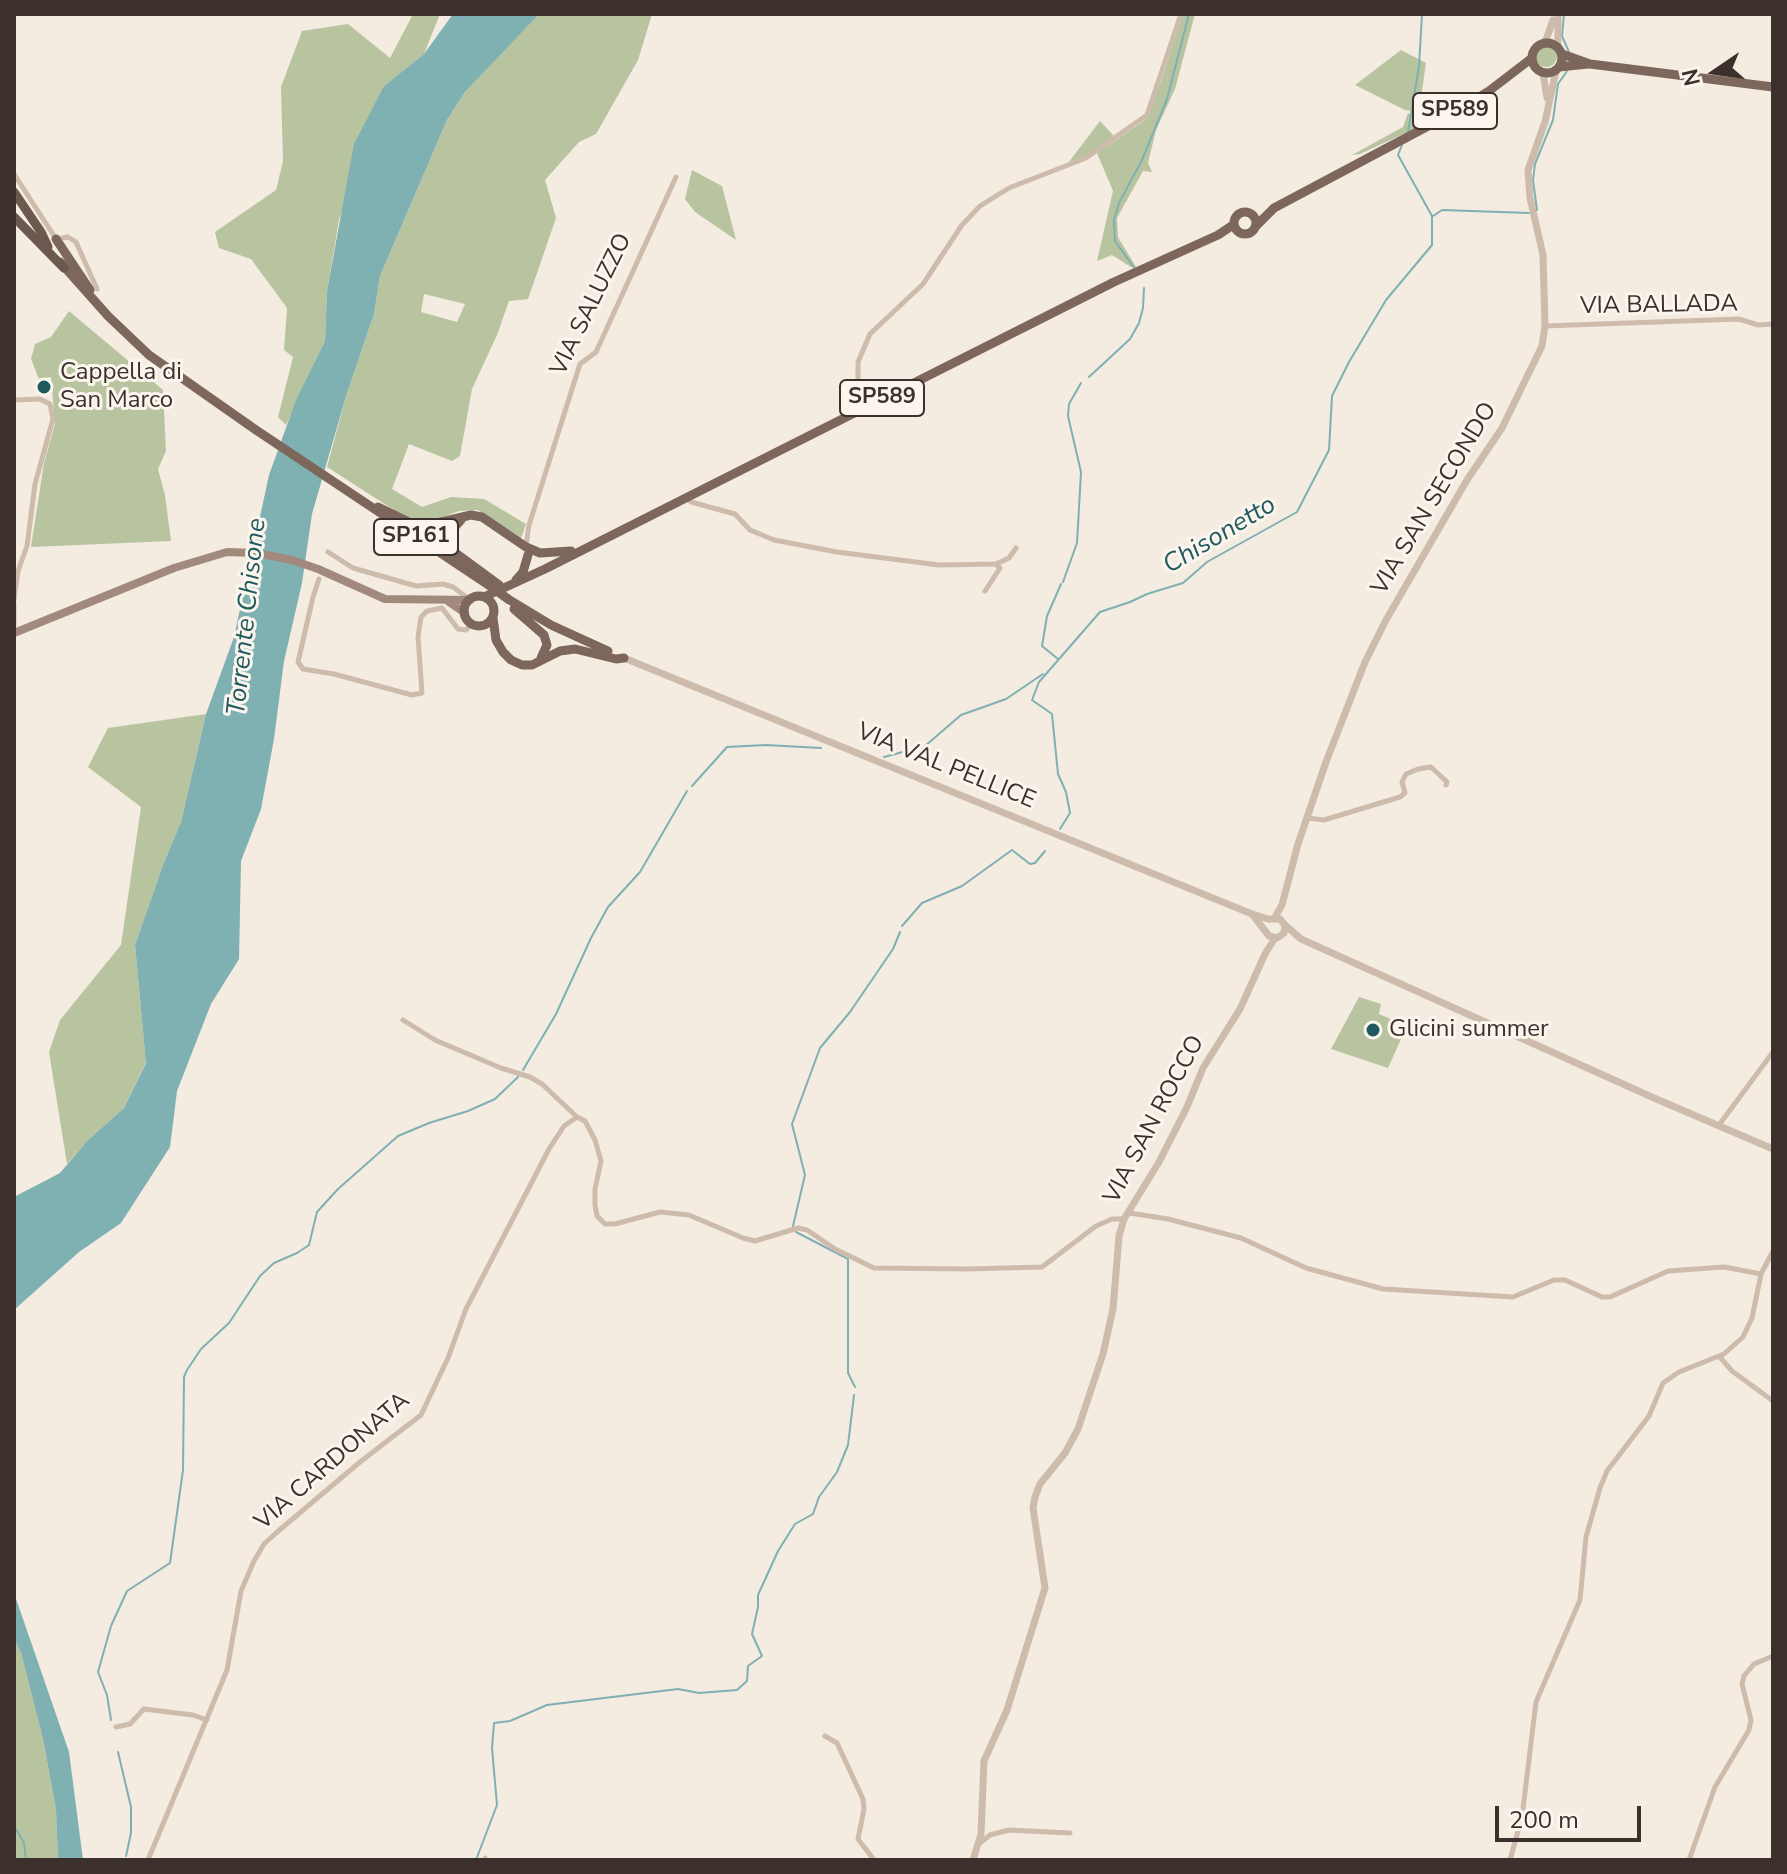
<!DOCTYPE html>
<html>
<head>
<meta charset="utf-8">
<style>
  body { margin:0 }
  #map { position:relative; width:1787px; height:1874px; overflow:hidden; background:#f4ebe1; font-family:"Nunito Sans",sans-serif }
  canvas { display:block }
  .frame { position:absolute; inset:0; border:16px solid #3b302b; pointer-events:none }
  .north { position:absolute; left:1675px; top:32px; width:80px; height:80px; -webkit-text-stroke:6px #fbf5ee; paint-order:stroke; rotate:257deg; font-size:22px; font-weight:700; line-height:32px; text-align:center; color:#3b302b }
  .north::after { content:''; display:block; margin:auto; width:28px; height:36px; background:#3b302b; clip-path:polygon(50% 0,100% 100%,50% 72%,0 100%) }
  .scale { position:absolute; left:1495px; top:1806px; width:146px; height:36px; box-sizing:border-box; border:4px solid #3b302b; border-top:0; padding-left:10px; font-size:24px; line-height:28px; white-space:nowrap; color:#3b302b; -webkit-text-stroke:6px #fbf5ee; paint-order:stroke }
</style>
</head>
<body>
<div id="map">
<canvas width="1787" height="1874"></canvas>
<div class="frame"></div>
<div class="north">N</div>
<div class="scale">200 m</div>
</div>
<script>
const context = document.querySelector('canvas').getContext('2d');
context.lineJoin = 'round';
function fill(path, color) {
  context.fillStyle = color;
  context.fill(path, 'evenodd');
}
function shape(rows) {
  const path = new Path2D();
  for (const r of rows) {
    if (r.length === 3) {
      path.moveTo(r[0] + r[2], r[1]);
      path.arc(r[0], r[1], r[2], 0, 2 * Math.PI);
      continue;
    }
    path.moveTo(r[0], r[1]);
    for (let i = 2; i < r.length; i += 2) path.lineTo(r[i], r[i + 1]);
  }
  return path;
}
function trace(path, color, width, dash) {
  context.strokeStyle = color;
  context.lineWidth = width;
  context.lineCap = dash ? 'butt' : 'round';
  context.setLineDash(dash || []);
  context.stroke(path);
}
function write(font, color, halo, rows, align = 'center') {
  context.font = font + ' "Nunito Sans",sans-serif';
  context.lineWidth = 6;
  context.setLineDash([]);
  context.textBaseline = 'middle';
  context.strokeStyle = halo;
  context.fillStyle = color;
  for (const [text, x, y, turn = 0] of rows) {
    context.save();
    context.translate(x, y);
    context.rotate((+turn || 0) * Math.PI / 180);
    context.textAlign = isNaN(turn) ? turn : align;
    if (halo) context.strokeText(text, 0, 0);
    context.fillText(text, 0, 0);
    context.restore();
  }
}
fill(shape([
  [413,14,440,14,424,54,384,86,339,220,327,291,325,341,286,425,278,417,293,357,284,350,287,308,251,259,219,248,215,232,276,190,283,161,281,87,302,31,348,24,390,58],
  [538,14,652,14,638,60,596,134,579,142,545,180,556,218,528,299,509,301,497,335,472,389,460,456,452,461,409,444,392,489,422,507,451,497,484,499,526,524,521,538,478,510,459,511,429,522,408,519,327,467,346,396,374,314,380,276,447,120,465,92],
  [424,294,465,304,457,322,421,312],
  [1183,14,1195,14,1175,89,1156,130,1148,163,1152,172,1143,171,1117,218,1118,237,1136,267,1131,267,1112,255,1097,261,1113,191,1097,153,1145,120,1161,82],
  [1546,56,11],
  [1401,50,1426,63,1419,112,1405,110,1355,85],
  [1472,96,1410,131,1360,154,1352,155,1403,127,1408,113,1422,120,1428,101,1456,101],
  [1100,121,1113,135,1112,139,1084,157,1069,162],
  [692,170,722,186,736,240,695,212,685,199],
  [69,311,163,390,166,451,158,469,165,495,171,541,31,547,44,463,55,424,51,377,39,379,31,359,35,344,51,337],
  [206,714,181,822,163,865,135,945,146,1062,124,1108,87,1141,67,1164,49,1052,60,1020,121,945,141,807,88,767,108,728],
  [1359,997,1381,1004,1379,1014,1407,1026,1388,1068,1331,1049],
  [14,1639,21,1653,43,1739,56,1810,58,1860,14,1860]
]), '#b8c4a0');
fill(shape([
  [453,14,539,14,465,92,447,120,380,276,374,314,346,396,312,514,302,583,284,661,274,739,261,809,241,861,239,959,211,1004,177,1091,170,1147,121,1223,79,1252,14,1310,14,1197,60,1173,87,1141,124,1108,146,1063,135,945,163,865,181,822,206,714,234,637,269,475,296,400,325,341,327,291,354,144,384,86,424,54],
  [14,1593,69,1752,83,1860,58,1860,56,1810,43,1739,21,1653,14,1639]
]), '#7fb0b2');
trace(shape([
  [1564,14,1562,36,1569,52],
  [1408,132,1419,66,1422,14],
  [1537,210,1533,180,1535,164,1553,120,1558,84,1567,71],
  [1433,216,1442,210,1529,213],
  [1135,269,1115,241,1114,220,1119,203,1142,160,1167,99,1189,14],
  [1089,377,1130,339,1139,323,1143,308,1144,288],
  [1063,582,1077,543,1081,472,1068,416,1069,404,1081,383],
  [1058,659,1042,646,1047,616,1061,584],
  [884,757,925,746,961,715,1006,699,1043,674],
  [692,786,727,747,766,745,821,748],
  [1060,829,1070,813,1066,792,1058,774,1052,714,1032,700,1039,682,1100,612,1130,602,1147,594,1183,583,1207,562,1297,512,1329,450,1332,396,1349,362,1386,300,1432,245,1432,216,1398,155,1402,145],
  [902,926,922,903,962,886,1012,850,1030,864,1035,863,1045,851],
  [523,1070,556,1014,591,938,608,907,640,872,687,791],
  [793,1226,805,1175,792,1124,820,1048,850,1012,893,949,900,932],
  [796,1232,848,1259,848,1373,855,1387],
  [111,1720,107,1695,98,1672,111,1626,127,1591,170,1563,183,1470,184,1377,187,1370,201,1349,229,1323,260,1276,274,1263,297,1253,309,1245,317,1212,338,1189,398,1136,429,1123,468,1111,495,1099,518,1077],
  [118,1752,131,1807,131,1833,126,1856],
  [14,1826,24,1843,26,1860],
  [476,1860,497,1805,492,1748,494,1723,510,1721,547,1705,678,1689,699,1693,737,1690,747,1681,748,1666,762,1656,752,1634,758,1607,758,1595,778,1551,795,1524,813,1514,819,1497,837,1472,848,1445,854,1395]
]), '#7fb0b2', 2);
trace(shape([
  [14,174,56,239,68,237,76,242,97,289],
  [1545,326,1739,319,1758,325,1773,324],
  [14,400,40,399,50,404,53,419,35,484,27,546,18,571,14,600],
  [858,410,858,362,870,334,923,284,962,225,980,206,1009,188,1086,158,1147,115,1181,14],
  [686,497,691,502,735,514,750,530,774,540,837,552,939,565,996,564,1009,558,1016,548],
  [526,546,529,525,580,364,596,352,676,177],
  [328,552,353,568,416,586,443,584,453,587,469,599],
  [319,579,313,597,298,662,303,669,334,674,412,695,422,693,418,637,421,617,427,611,442,608,458,629,466,630,472,624],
  [985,591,1000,568,996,564],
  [14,604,14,633],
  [1307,818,1324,820,1400,797,1405,793,1402,782,1406,774,1418,769,1431,767,1447,782,1446,785],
  [403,1020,435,1040,501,1068,530,1077,542,1084,577,1117,585,1121,595,1140,601,1161,595,1189,595,1205,597,1216,605,1224,615,1224,660,1212,689,1215,743,1238,755,1241,798,1228,807,1230,835,1249,874,1268,968,1269,1042,1267,1096,1226,1112,1219,1124,1219],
  [1719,1125,1773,1052],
  [1129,1213,1168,1219,1241,1238,1306,1268,1383,1289,1513,1297,1554,1280,1565,1280,1602,1297,1610,1297,1668,1271,1724,1267,1761,1274],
  [1719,1356,1732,1371,1773,1401],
  [116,1727,130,1724,144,1709,193,1715,207,1720],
  [825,1736,837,1743,863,1799,864,1809,858,1839,874,1860],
  [980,1843,990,1835,1009,1830,1070,1833],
  [148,1860,227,1670,241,1591,254,1561,264,1544,276,1533,360,1462,421,1415,448,1358,466,1309,549,1149,564,1126,577,1117],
  [484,1860,485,1858],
  [1510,1860,1522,1817,1536,1702,1580,1600,1586,1537,1600,1488,1607,1471,1649,1416,1663,1383,1679,1372,1724,1354,1743,1337,1752,1318,1761,1274,1773,1251],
  [1689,1860,1715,1787,1749,1730,1751,1720,1742,1684,1744,1676,1754,1664,1773,1656]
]), '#cdbbac', 5);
trace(shape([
  [1545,43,1553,20],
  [1558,47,1558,14],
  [1543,73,1547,98],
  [624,658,1252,914,1268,919,1280,919,1285,925,1284,933,1277,938,1269,936,1252,914],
  [1275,917,1282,905,1298,844,1326,762,1365,662,1386,620,1467,480,1502,428,1542,346,1545,326,1543,255,1530,198,1528,170,1545,122,1556,71],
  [1285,925,1301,939,1654,1098,1773,1149],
  [973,1860,981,1834,984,1761,1007,1710,1045,1588,1033,1508,1035,1497,1040,1484,1065,1453,1078,1429,1103,1354,1113,1309,1119,1236,1124,1219,1159,1162,1187,1107,1203,1068,1240,1009,1265,954,1275,938]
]), '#cdbbac', 7);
trace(shape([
  [449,602,465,613],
  [14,633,174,568,227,552,256,553,292,560,318,569,385,599,470,600]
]), '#a18a7d', 8);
trace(shape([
  [1547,58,15],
  [1562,54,1590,64,1773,87],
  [1559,67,1588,64],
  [1245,223,11],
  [1256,226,1274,208,1449,115,1489,91,1532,58],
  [56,239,90,290],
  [60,262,108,316,149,355,256,430,493,588],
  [378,507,415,525,424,526,471,515,482,517,526,547,540,553,571,551],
  [461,520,452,530,450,538,454,552,499,585],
  [516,580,523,572,528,555],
  [479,611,15],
  [484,597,545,569,1114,282,1218,235,1233,225],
  [508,599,551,625,608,651],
  [514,609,544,635,547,645,541,658],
  [493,618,496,640,503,652,511,660,522,665,532,665,560,651,575,649,616,659,624,658]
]), '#7d675c', 9);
trace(shape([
  [14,192,41,232,48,247],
  [14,217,64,268]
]), '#6c584f', 9);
trace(shape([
  [493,588,508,599]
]), '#7d675c', 9);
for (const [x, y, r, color] of [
  [44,387,8,"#1f5a5e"],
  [1373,1030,8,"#1f5a5e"]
]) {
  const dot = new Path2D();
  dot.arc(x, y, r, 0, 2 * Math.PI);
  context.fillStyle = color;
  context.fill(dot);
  trace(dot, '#fbf5ee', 3);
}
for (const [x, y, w] of [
  [1455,111,84],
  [882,398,84],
  [416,537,84]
]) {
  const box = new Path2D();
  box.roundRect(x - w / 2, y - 18, w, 36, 6);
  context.fillStyle = '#fbf5ee';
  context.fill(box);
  trace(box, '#3b302b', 2);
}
write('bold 22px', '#3b302b', null, [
  ["SP589",1455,111],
  ["SP589",882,398],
  ["SP161",416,537]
]);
write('24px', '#3b302b', '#fbf5ee', [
  ["VIA SALUZZO",592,305,-64],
  ["VIA BALLADA",1659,306,-1],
  ["VIA SAN SECONDO",1435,499,-59],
  ["VIA VAL PELLICE",946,767,22],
  ["VIA SAN ROCCO",1155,1120,-62],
  ["VIA CARDONATA",333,1462,-41]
]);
write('24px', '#3b302b', '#fbf5ee', [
  ["Cappella di",60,373],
  ["San Marco",60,401],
  ["Glicini summer",1389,1030]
], 'left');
write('italic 26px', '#1f5a5e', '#fbf5ee', [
  ["Chisonetto",1220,536,-31],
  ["Torrente Chisone",248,617,-84]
]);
</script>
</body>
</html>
